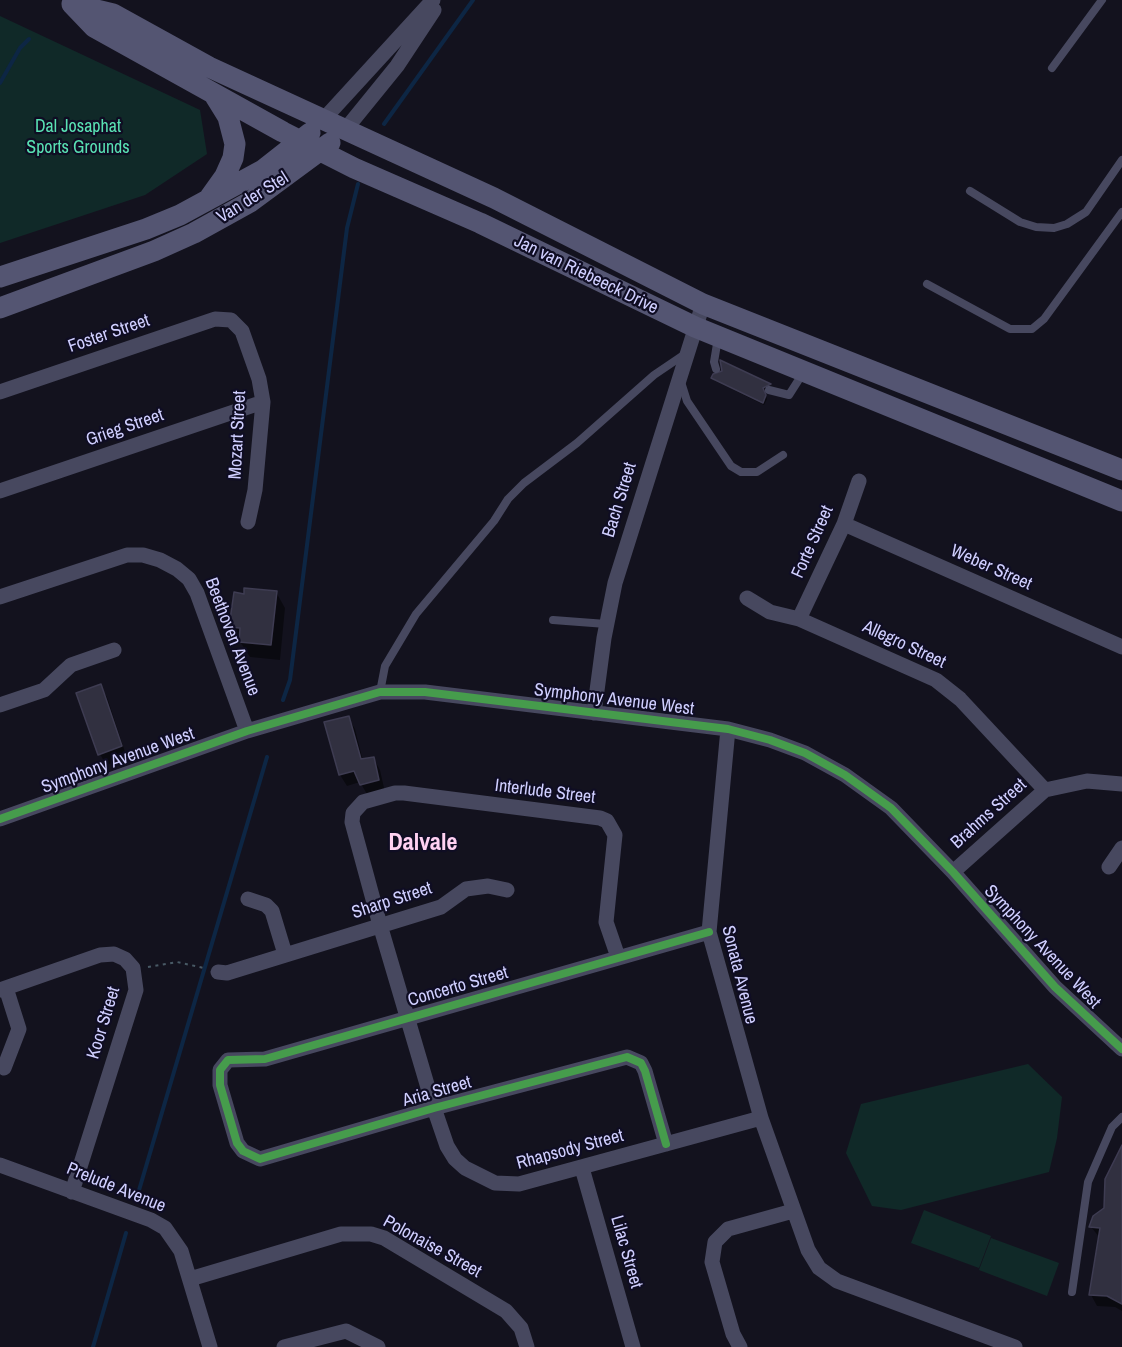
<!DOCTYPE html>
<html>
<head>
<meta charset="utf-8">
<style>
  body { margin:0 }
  canvas { display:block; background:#13121e }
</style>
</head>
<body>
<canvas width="1122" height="1347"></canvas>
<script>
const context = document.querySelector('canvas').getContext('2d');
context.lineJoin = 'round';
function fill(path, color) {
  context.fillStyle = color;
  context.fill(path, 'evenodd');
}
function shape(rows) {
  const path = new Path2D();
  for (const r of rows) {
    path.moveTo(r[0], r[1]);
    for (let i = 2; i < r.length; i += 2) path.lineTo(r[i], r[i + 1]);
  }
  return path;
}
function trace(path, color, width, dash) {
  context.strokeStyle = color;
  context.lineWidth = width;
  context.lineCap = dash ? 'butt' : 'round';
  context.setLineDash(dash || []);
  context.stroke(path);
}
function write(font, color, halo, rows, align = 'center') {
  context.font = font + ' "Archivo Narrow",sans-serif';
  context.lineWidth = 4.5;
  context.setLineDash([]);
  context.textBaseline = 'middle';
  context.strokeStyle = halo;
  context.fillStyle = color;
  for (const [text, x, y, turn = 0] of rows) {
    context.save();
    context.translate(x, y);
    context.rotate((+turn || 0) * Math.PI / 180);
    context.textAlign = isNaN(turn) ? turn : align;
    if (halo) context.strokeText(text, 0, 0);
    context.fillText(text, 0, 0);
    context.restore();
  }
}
fill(shape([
  [0,16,200,110,207,154,145,195,0,243],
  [1028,1064,1062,1097,1057,1138,1049,1172,901,1210,872,1206,846,1153,861,1104],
  [924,1210,991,1236,979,1268,911,1243],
  [991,1238,1059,1263,1047,1296,979,1270]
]), '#102928');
fill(shape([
  [722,362,770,385,772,388,764,392,767,399,764,405,715,381,713,378,723,372],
  [276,592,285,608,280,660,250,657,230,626,245,595],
  [100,686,107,697,127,758,106,765,100,754],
  [348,717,355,729,363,761,374,759,380,770,385,792,368,796,360,782,347,786,340,775,326,723],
  [1122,1148,1122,1311,1115,1307,1097,1306,1091,1295,1100,1238,1091,1227,1105,1209]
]), '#0007');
trace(shape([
  [0,83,20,48,29,39],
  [384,124,473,0],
  [283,700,290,680,347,228,358,184],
  [137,1197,267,757],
  [93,1347,126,1233]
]), '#0d2644', 4);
const building = shape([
  [720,360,771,384,763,388,766,395,763,403,711,378,713,374,722,371,720,360],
  [244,588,277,591,271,645,239,642,240,628,229,627,234,592,244,594,244,588],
  [101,684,122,746,98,755,76,693,101,684],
  [349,716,361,759,374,757,379,780,360,785,354,771,339,775,324,722,349,716],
  [1122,1145,1122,1304,1107,1296,1089,1295,1100,1228,1089,1227,1093,1216,1104,1208,1105,1179,1122,1145]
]);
fill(building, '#313040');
trace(building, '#3e3c52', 1.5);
trace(shape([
  [148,967,177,962,204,968]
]), '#485965', 2, [3, 4.5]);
trace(shape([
  [1052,68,1102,0],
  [970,191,1020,222,1036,227,1054,228,1067,224,1086,212,1122,160],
  [927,284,1010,329,1032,329,1044,319,1122,212],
  [716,369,714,362,718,338],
  [681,382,687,401,731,466,741,472,757,472,783,455],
  [769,390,789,395,803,373],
  [553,620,606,624],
  [380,692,385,666,416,614,494,521,508,499,524,483,577,443,654,375,685,354],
  [1072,1292,1088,1182,1112,1127,1122,1117]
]), '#47485f', 8);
trace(shape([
  [323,120,433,0],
  [345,130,397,66,434,10],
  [0,392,215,319,231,320,242,331,259,379,263,402,255,490,248,522],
  [0,491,263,402],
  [844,524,1122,647],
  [0,597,127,555,143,555,160,560,177,569,189,579,197,593,247,731],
  [747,598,770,612,799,619,936,680,960,699,1045,790],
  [799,619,844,524,859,481],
  [0,705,44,690,71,665,114,650],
  [594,713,604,638,615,583,703,304],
  [728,729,709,932,761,1118,808,1250,819,1268,837,1281,1015,1347],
  [0,819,247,731,380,692,425,692,728,729,770,740,805,753,845,775,891,808,953,872,1055,987,1122,1049],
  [1109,867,1122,848],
  [953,872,1045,790,1087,781,1122,784],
  [248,899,266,905,272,911,285,954],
  [618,957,606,922,615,835,607,821,600,818,404,793,395,793,363,802,353,813,352,822,380,925,434,1108,447,1146,455,1159,465,1168,495,1183,519,1184,761,1118],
  [218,972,227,973,441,907,466,889,488,886,507,890],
  [0,990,100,955,114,954,125,959,133,968,136,990,72,1192],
  [4,1068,19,1029,6,988],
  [666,1144,645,1071,641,1063,627,1057,434,1108,260,1159,243,1151,237,1143,220,1085,220,1070,228,1060,265,1059,709,932],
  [0,1165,151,1220,165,1228,181,1251,210,1347],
  [582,1168,633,1347],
  [190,1279,341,1234,371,1234,384,1238,506,1311,521,1328,527,1347],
  [284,1347,346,1331,378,1347],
  [740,1347,733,1334,712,1262,715,1242,728,1229,793,1211]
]), '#47485f', 15);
trace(shape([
  [72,4,94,27,283,132,354,168,480,223,695,327,1122,501],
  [72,4,113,14,209,67,494,198,703,304,1122,470],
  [210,197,225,176,233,158,235,144,228,117,215,96],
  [0,277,146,229,180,215,263,170,310,133],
  [0,308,154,251,194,233,250,202,330,143]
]), '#545572', 21);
trace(shape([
  [0,819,247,731,380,692,425,692,728,729,770,740,805,753,845,775,891,808,953,872,1055,987,1122,1049],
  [666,1144,645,1071,641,1063,627,1057,434,1108,260,1159,243,1151,237,1143,220,1085,220,1070,228,1060,265,1059,709,932]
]), '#469c4c', 8);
write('18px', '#59e1b3', '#0f0d23', [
  ["Dal Josaphat",78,127],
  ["Sports Grounds",78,148]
]);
write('18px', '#d0cfff', '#0f0d23', [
  ["Van der Stel",253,198,-32],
  ["Jan van Riebeeck Drive",586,275,26],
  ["Foster Street",109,334,-19],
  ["Grieg Street",125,428,-19],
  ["Mozart Street",238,435,-87],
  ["Bach Street",620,500,-73],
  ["Forte Street",813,542,-66],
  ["Weber Street",991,568,24],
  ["Beethoven Avenue",232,637,69],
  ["Allegro Street",904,645,25],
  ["Symphony Avenue West",614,700,7],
  ["Symphony Avenue West",118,761,-20],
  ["Interlude Street",545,792,7],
  ["Brahms Street",989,814,-42],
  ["Sharp Street",392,901,-18],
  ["Symphony Avenue West",1042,947,47],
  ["Sonata Avenue",739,975,76],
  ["Concerto Street",458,987,-16],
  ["Koor Street",104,1023,-73],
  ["Aria Street",437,1092,-16],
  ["Rhapsody Street",570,1150,-15],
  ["Prelude Avenue",116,1188,22],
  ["Polonaise Street",432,1247,29],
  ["Lilac Street",626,1252,74]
]);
write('bold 24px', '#ffd1f2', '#0f0d23', [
  ["Dalvale",423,844]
]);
</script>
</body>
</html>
